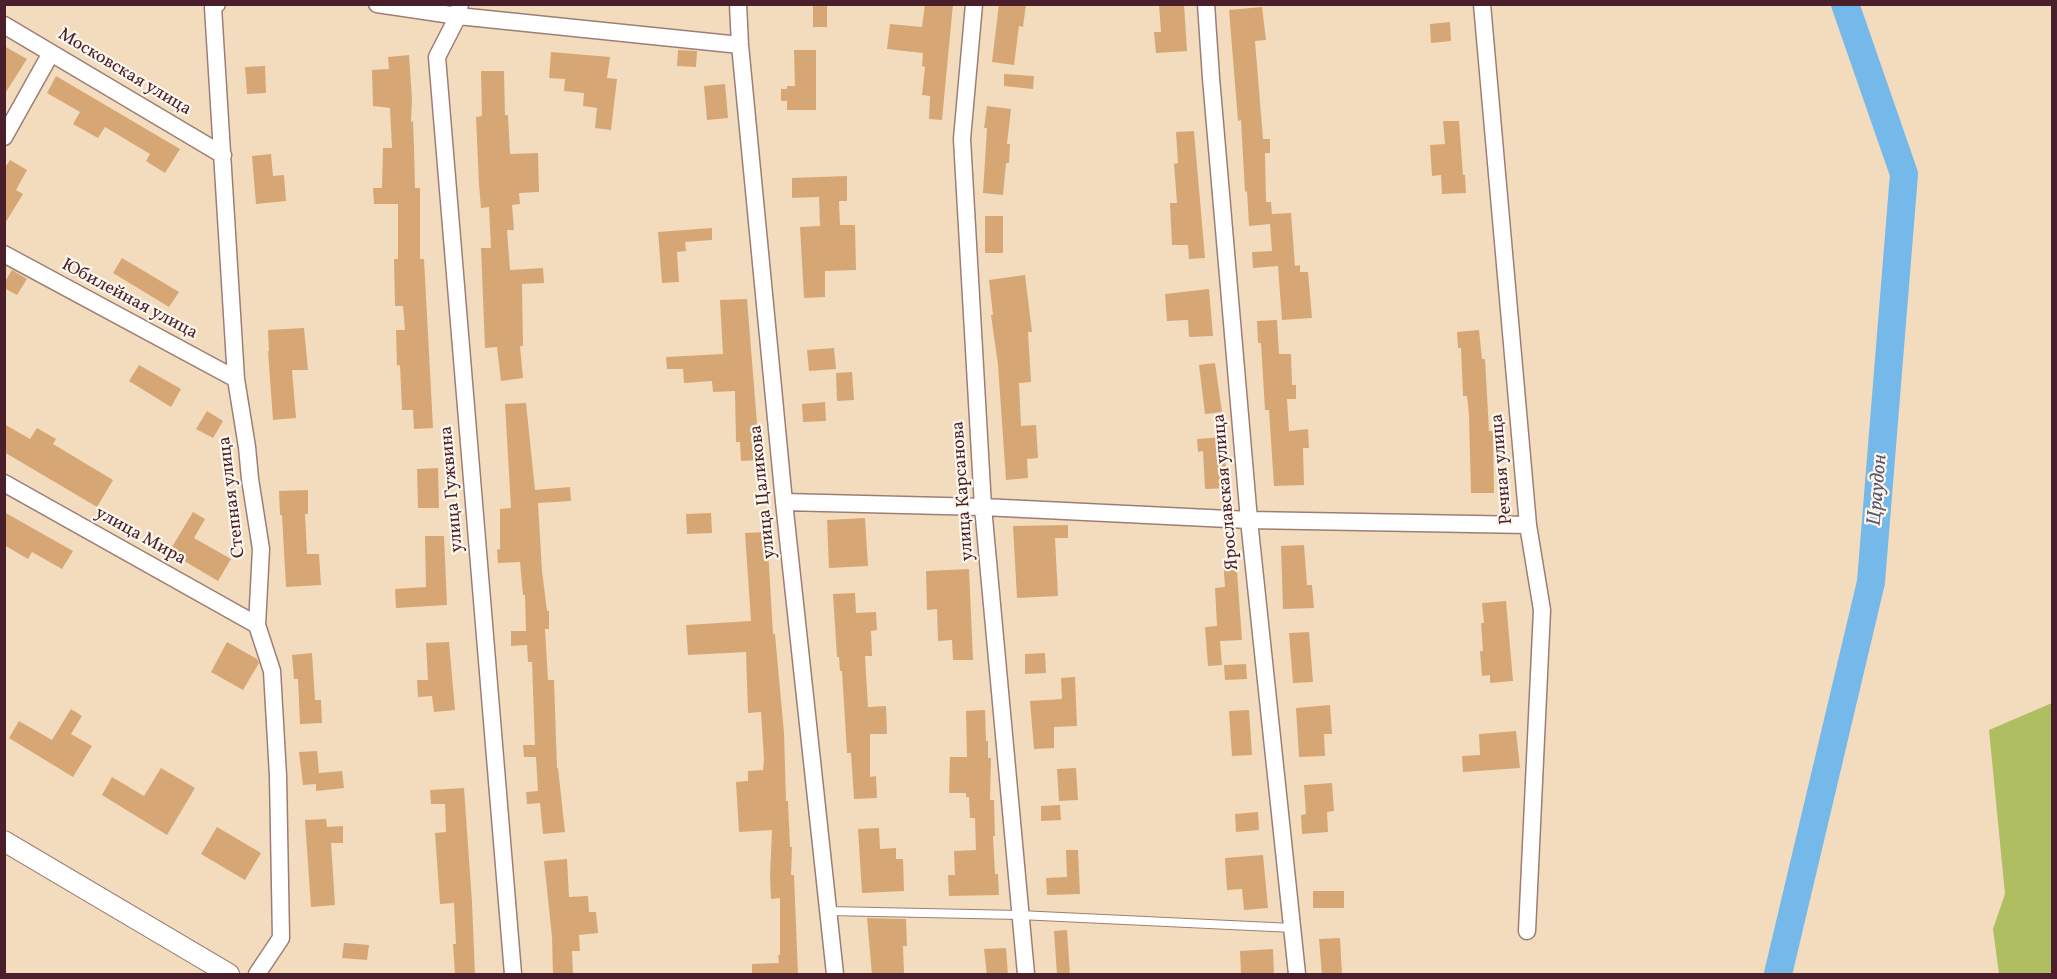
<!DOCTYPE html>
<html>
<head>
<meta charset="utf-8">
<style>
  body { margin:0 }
  #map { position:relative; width:2057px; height:979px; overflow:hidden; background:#f3dcbd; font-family:Vollkorn,serif }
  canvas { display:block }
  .frame { position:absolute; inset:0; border:6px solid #4a1f2b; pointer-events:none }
</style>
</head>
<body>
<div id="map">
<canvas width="2057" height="979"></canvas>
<div class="frame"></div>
</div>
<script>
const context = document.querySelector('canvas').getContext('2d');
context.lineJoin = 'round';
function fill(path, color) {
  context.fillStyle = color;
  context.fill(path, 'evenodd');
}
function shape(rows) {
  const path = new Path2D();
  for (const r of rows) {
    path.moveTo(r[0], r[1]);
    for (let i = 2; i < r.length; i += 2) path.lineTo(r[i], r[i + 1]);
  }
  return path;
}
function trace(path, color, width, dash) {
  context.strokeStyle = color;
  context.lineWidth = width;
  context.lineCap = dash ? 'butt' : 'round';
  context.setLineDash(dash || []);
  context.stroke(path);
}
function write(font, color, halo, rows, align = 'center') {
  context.font = font + ' Vollkorn,serif';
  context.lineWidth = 4.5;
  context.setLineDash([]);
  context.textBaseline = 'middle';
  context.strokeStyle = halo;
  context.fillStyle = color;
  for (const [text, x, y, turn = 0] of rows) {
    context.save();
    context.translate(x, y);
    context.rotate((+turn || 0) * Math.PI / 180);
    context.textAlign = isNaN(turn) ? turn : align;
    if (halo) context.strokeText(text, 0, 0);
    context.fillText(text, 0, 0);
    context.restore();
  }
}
fill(shape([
  [2052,703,2052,974,1999,974,1993,929,2005,894,1989,730]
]), '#aebe61');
trace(shape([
  [1778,974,1871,582,1904,174,1845,4]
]), '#74b9ea', 28);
fill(shape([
  [813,4,827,4,827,27,813,27],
  [925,4,953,4,942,120,929,119,930,96,922,95,925,67,922,66,923,53,887,49,890,24,922,27],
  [999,4,1026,4,1023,27,1019,26,1014,65,992,62],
  [1159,4,1184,4,1187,51,1156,53,1154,32,1161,32],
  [1262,7,1266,40,1255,41,1263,139,1270,139,1270,153,1265,153,1266,202,1271,202,1272,214,1291,213,1295,266,1300,265,1300,272,1308,272,1312,318,1282,320,1278,266,1253,268,1252,252,1272,251,1270,224,1249,226,1247,191,1245,192,1241,120,1238,121,1229,10],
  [1450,22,1451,41,1431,43,1430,24],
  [4,46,27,59,4,95],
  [678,50,697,51,696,67,677,66],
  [794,50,816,50,816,110,787,110,787,101,781,101,781,89,787,89,787,86,795,86],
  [551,52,610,57,607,78,617,79,611,130,595,128,597,108,583,106,584,93,564,91,565,79,549,78],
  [409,55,412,99,411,122,413,121,414,147,415,188,420,188,420,259,424,259,433,428,414,429,413,410,402,410,400,365,397,366,396,330,405,330,403,306,395,306,394,259,398,259,398,204,374,204,373,188,382,188,383,148,392,148,390,108,373,106,372,70,389,69,388,57],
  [265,66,266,93,247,94,245,67],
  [481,71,504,71,505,115,508,115,510,154,538,153,539,192,519,193,520,204,512,205,514,230,507,230,510,270,543,268,544,283,522,284,523,346,520,346,523,378,501,381,497,347,485,348,481,248,491,248,489,207,481,208,479,184,476,117,482,116],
  [1004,74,1034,76,1033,89,1004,86],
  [56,76,180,149,165,173,146,161,150,154,105,127,98,138,73,124,80,112,47,93],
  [725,84,728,118,707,120,704,86],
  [987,106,1011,109,1007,144,1010,144,1009,163,1006,163,1003,195,983,193,987,128,984,128],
  [1443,121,1459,121,1463,175,1465,175,1466,193,1442,194,1441,175,1432,176,1430,145,1445,144],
  [1194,131,1205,258,1189,259,1188,245,1172,245,1170,203,1177,203,1174,164,1178,163,1176,132],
  [271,154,273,176,284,175,286,201,256,204,252,156],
  [10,160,27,170,16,190,23,194,4,225,4,169],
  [847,176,847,201,839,201,840,225,855,225,856,270,825,271,825,297,804,298,800,227,820,226,819,197,792,198,792,178],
  [985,216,1003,216,1003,253,985,253],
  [712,228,712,240,685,242,686,251,677,252,679,282,662,283,658,232],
  [122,258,179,292,169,307,113,273],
  [12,270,27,279,17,295,4,288,4,283],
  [1025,275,1032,332,1028,332,1031,382,1019,383,1021,426,1036,425,1038,458,1027,459,1028,478,1006,480,998,365,991,315,993,315,989,280],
  [1209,289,1213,336,1189,337,1188,320,1167,321,1165,294],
  [747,299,760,460,741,461,740,442,736,442,735,391,713,392,712,381,684,383,683,369,667,369,666,357,723,354,720,300],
  [1277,320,1279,354,1291,354,1292,385,1296,385,1296,399,1287,399,1289,431,1308,429,1309,448,1303,448,1304,485,1274,486,1269,410,1265,410,1261,343,1258,343,1257,321],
  [304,328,308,370,292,370,296,418,273,420,268,351,269,351,268,330],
  [1479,330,1482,359,1485,359,1489,431,1493,431,1494,493,1471,493,1469,415,1467,396,1463,396,1461,348,1458,348,1457,332],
  [834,348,836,369,809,371,807,350],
  [1215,363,1222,412,1205,414,1199,365],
  [139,365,181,389,171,407,129,381],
  [852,372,854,400,837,401,836,373],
  [825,402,826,421,803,422,802,404],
  [526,403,535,490,570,487,571,501,538,503,542,571,547,611,549,611,549,629,545,629,548,680,554,680,557,768,558,768,565,832,543,834,540,803,527,804,526,792,538,791,536,757,524,757,523,745,535,745,532,662,528,662,527,645,511,646,511,631,526,631,525,595,523,595,520,562,498,563,497,550,500,549,500,509,511,508,505,404],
  [207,411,223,421,213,438,196,429],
  [4,424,30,439,37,428,56,439,53,444,113,480,97,507,4,452],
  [1223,437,1228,488,1205,489,1203,451,1198,452,1197,439],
  [438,468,439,508,418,508,417,469],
  [308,490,308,514,305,514,307,554,319,554,321,585,286,587,282,515,280,515,279,491],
  [4,512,73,551,62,569,32,552,28,559,4,545],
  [193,512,205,519,194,538,231,559,218,581,169,552],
  [711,513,712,533,687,534,686,514],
  [865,518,868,566,829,568,827,520],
  [1068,525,1068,538,1055,538,1058,596,1017,598,1013,526],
  [767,532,773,634,775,634,784,733,786,801,788,801,790,847,792,847,791,875,794,875,798,975,752,975,752,964,779,963,778,955,780,955,780,898,771,899,770,876,772,830,739,832,736,782,748,781,748,771,763,770,764,759,761,712,748,713,746,652,688,655,686,625,751,621,745,533],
  [425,536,444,536,447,605,396,608,395,589,426,587],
  [1304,545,1307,585,1312,585,1314,608,1283,609,1281,546],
  [1236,558,1242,640,1220,641,1222,665,1208,666,1205,627,1217,626,1215,588,1225,587,1223,559],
  [969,569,973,660,953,660,952,640,938,641,937,609,927,610,926,571],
  [855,593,856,613,876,612,877,630,871,631,872,656,865,656,868,707,886,706,887,734,870,734,870,777,876,776,877,798,854,799,851,753,847,753,842,671,840,671,839,657,837,657,833,594],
  [1506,601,1513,681,1490,683,1490,675,1482,676,1480,651,1483,651,1481,623,1484,623,1482,603],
  [1309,632,1313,682,1293,683,1289,633],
  [227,642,257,659,259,663,243,690,211,672],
  [449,642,455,710,434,712,432,696,418,697,417,680,428,680,426,643],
  [312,653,315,700,321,700,322,723,300,724,298,679,294,679,292,655],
  [1045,653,1046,673,1025,674,1025,654],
  [1246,664,1247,679,1225,680,1224,665],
  [1075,677,1077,726,1054,727,1054,748,1034,749,1030,701,1062,699,1061,678],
  [1330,705,1332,734,1324,734,1325,756,1299,757,1296,708],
  [71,709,82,716,71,734,92,746,73,777,9,738,19,721,52,740],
  [985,710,986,741,988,741,988,758,991,758,990,800,994,800,995,836,993,836,995,874,998,874,999,895,949,896,948,875,955,875,954,851,976,850,975,818,970,818,969,797,966,797,966,793,949,793,950,757,967,757,966,711],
  [1249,710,1252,755,1232,756,1229,711],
  [1516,731,1520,768,1463,772,1462,756,1480,755,1479,734],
  [317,751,319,773,342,771,344,788,316,791,316,784,303,785,299,752],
  [161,768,195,788,167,835,102,795,112,777,144,796],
  [1076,768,1078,800,1059,801,1057,769],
  [1332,783,1334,811,1327,812,1328,832,1302,834,1301,815,1306,814,1304,785],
  [464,788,472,902,475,975,455,975,453,944,456,944,454,903,440,904,435,833,446,832,445,804,431,804,430,790],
  [1060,805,1061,820,1041,821,1041,806],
  [1258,812,1259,830,1236,832,1235,814],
  [326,819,327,827,343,826,343,843,331,843,335,905,311,907,305,820],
  [217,827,261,853,245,880,201,854],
  [879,828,880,849,896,848,896,859,903,859,904,891,862,893,858,829],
  [1066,850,1078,850,1080,894,1047,895,1046,878,1067,877],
  [1263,855,1268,908,1244,910,1242,889,1227,890,1225,858],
  [567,859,569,897,588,896,589,912,596,912,598,933,579,935,580,951,572,951,573,975,553,975,552,937,544,861],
  [1313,891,1344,891,1344,908,1313,908],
  [867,918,906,919,907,946,903,946,904,973,872,975],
  [1067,930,1070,975,1057,975,1054,931],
  [1340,938,1342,975,1322,975,1319,939],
  [344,943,369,945,367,960,342,958],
  [1006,948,1008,975,987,975,984,949],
  [1273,949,1274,975,1241,975,1240,951]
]), '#d6a775');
const service = shape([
  [828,911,1019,915,1293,928]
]);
const minor = shape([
  [217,4,213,7,236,379,247,447,250,479,261,549,257,625,272,671,278,776,281,938,257,974],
  [377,4,458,16,740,45],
  [460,4,458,16,437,57,513,974],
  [738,4,740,45,784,502,835,974],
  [974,4,962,139,983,507,1026,974],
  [1206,4,1211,78,1249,520,1297,974],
  [1482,4,1528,525,1542,610,1527,931],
  [4,25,223,155],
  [4,137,51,53],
  [4,254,236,379],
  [4,483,257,625],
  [784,502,983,507,1249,520,1528,525]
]);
const tertiary = shape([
  [4,841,229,974]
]);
trace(service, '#9e7e74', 10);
trace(minor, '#9e7e74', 19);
trace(tertiary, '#9e7e74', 22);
trace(service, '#fff', 8);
trace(minor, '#fff', 16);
trace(tertiary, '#fff', 20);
write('18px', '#4a1f2b', '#fbf7ec', [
  ["Московская улица",124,73,31],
  ["Юбилейная улица",129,300,28],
  ["Речная улица",1503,469,-95],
  ["улица Гужвина",453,489,-95],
  ["улица Карсанова",964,491,-94],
  ["улица Цаликова",764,492,-96],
  ["Ярославская улица",1227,492,-95],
  ["Степная улица",233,497,-97],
  ["улица Мира",140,537,29]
]);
write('italic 20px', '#59556e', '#fbf7ec', [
  ["Цраудон",1879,490,-85]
]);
</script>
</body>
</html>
